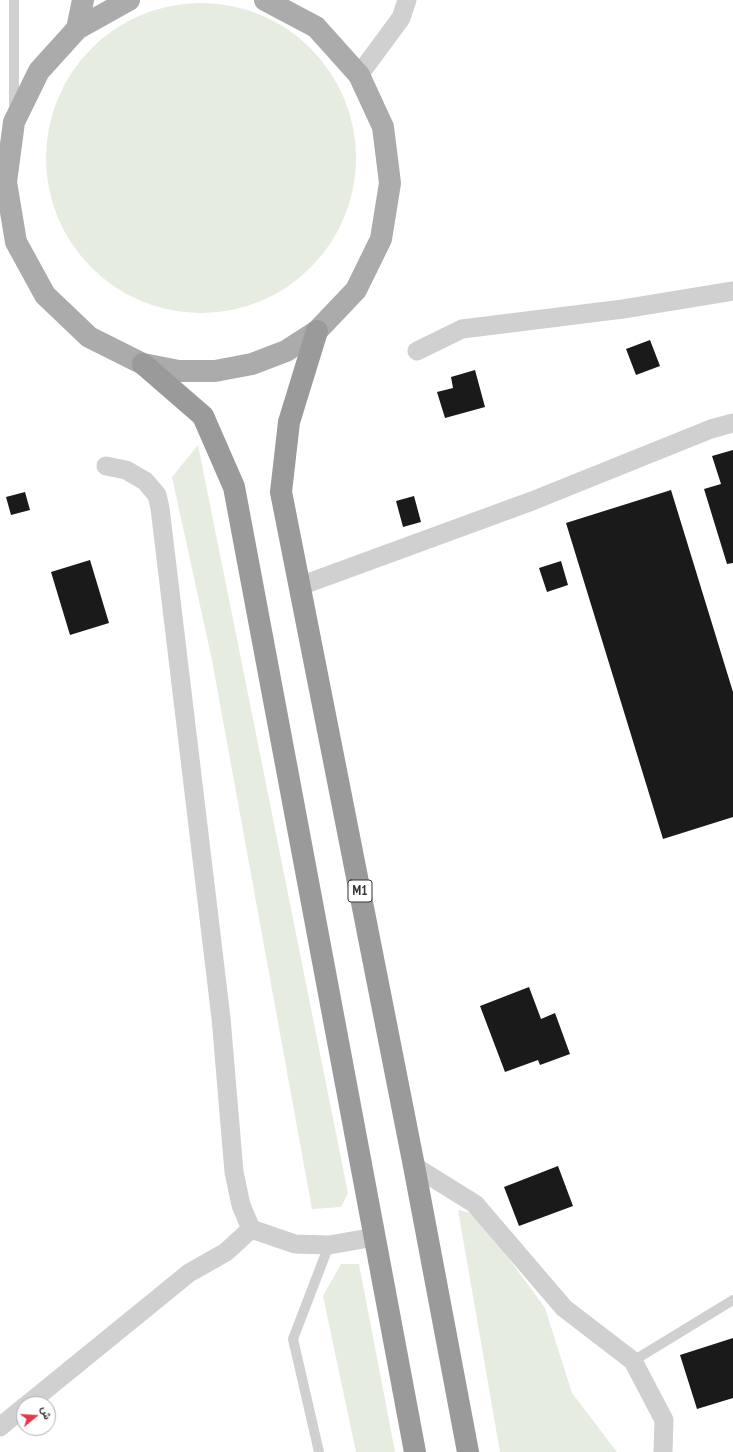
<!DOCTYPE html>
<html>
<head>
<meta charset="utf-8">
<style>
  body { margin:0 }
  #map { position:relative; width:733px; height:1452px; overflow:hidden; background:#fff; font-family:"PT Sans Narrow",Vazirmatn,sans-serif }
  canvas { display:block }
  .north { position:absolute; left:16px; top:1396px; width:40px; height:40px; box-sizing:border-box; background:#fff; border:1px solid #adadad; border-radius:50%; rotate:72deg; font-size:11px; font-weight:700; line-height:16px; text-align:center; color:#333 }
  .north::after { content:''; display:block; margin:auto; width:14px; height:18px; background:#e63946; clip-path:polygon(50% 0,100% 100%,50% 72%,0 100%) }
</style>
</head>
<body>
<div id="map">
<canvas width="733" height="1452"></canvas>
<div class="north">ش</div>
</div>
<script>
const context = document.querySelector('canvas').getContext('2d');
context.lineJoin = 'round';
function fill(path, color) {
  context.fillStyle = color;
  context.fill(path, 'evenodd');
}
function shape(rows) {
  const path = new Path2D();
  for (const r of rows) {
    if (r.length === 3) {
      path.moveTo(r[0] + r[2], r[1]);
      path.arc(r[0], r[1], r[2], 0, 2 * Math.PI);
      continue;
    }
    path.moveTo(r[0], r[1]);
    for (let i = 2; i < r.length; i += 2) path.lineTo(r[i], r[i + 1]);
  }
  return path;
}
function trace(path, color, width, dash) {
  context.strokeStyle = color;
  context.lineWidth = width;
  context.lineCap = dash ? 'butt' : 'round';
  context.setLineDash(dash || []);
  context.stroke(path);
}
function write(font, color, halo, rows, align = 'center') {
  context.font = font + ' "PT Sans Narrow",sans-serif';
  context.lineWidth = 4;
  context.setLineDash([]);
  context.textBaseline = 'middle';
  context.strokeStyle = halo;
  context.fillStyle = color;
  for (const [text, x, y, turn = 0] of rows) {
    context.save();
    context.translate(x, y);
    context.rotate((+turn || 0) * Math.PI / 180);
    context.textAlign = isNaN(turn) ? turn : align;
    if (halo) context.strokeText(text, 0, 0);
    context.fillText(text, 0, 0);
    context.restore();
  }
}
fill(shape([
  [201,158,155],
  [198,445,348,1193,341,1207,312,1209,212,660,172,477],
  [458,1210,476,1214,545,1308,572,1393,617,1452,500,1452],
  [341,1264,359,1264,395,1452,356,1452,323,1296]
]), '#e6ecdf');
fill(shape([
  [650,340,660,366,636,375,626,349],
  [475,370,485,407,445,418,437,392,453,388,451,377],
  [733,450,733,563,727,564,704,489,721,484,712,456],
  [671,490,733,692,733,817,663,839,566,523],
  [25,492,30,510,11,515,6,497],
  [414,496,421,522,403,527,396,501],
  [90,560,109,623,70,635,51,572],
  [561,561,568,585,547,592,539,568],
  [529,987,541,1019,555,1013,570,1054,540,1065,538,1060,505,1072,480,1006],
  [558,1166,573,1206,519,1226,504,1187],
  [733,1338,733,1398,697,1409,680,1355]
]), '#1a1a1a');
trace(shape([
  [14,110,14,0],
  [633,1361,733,1300],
  [319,1452,293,1339,329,1245]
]), '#d0d0d0', 10);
trace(shape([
  [359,75,401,18,407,0],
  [417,351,462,329,623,309,733,291],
  [106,466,126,470,145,481,157,495,160,508,221,1018,234,1172,241,1205,251,1229,295,1244,329,1245,375,1237],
  [300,586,532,501,711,429,733,423],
  [414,1166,475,1204,564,1308,633,1361,664,1420,663,1452],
  [28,1404,189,1273,226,1252,251,1229],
  [0,1427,24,1407]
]), '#d0d0d0', 19);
trace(shape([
  [129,0,77,29,39,71,14,122,6,182,16,242,45,295,89,337,143,364,179,371,215,371,252,364,286,351,317,331,356,290,381,239,390,183,383,127,359,75,316,27,265,0],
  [77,29,83,0]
]), '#ababab', 22);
trace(shape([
  [317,331,289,422,281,492,414,1166,468,1452],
  [143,364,203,416,234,487,415,1452]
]), '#9a9a9a', 22);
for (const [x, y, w] of [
  [360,891,24]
]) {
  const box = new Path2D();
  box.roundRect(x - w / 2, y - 11, w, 22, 3);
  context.fillStyle = '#fff';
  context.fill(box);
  trace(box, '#333', 1);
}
write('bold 13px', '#333', null, [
  ["M1",360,891]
]);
</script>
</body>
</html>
